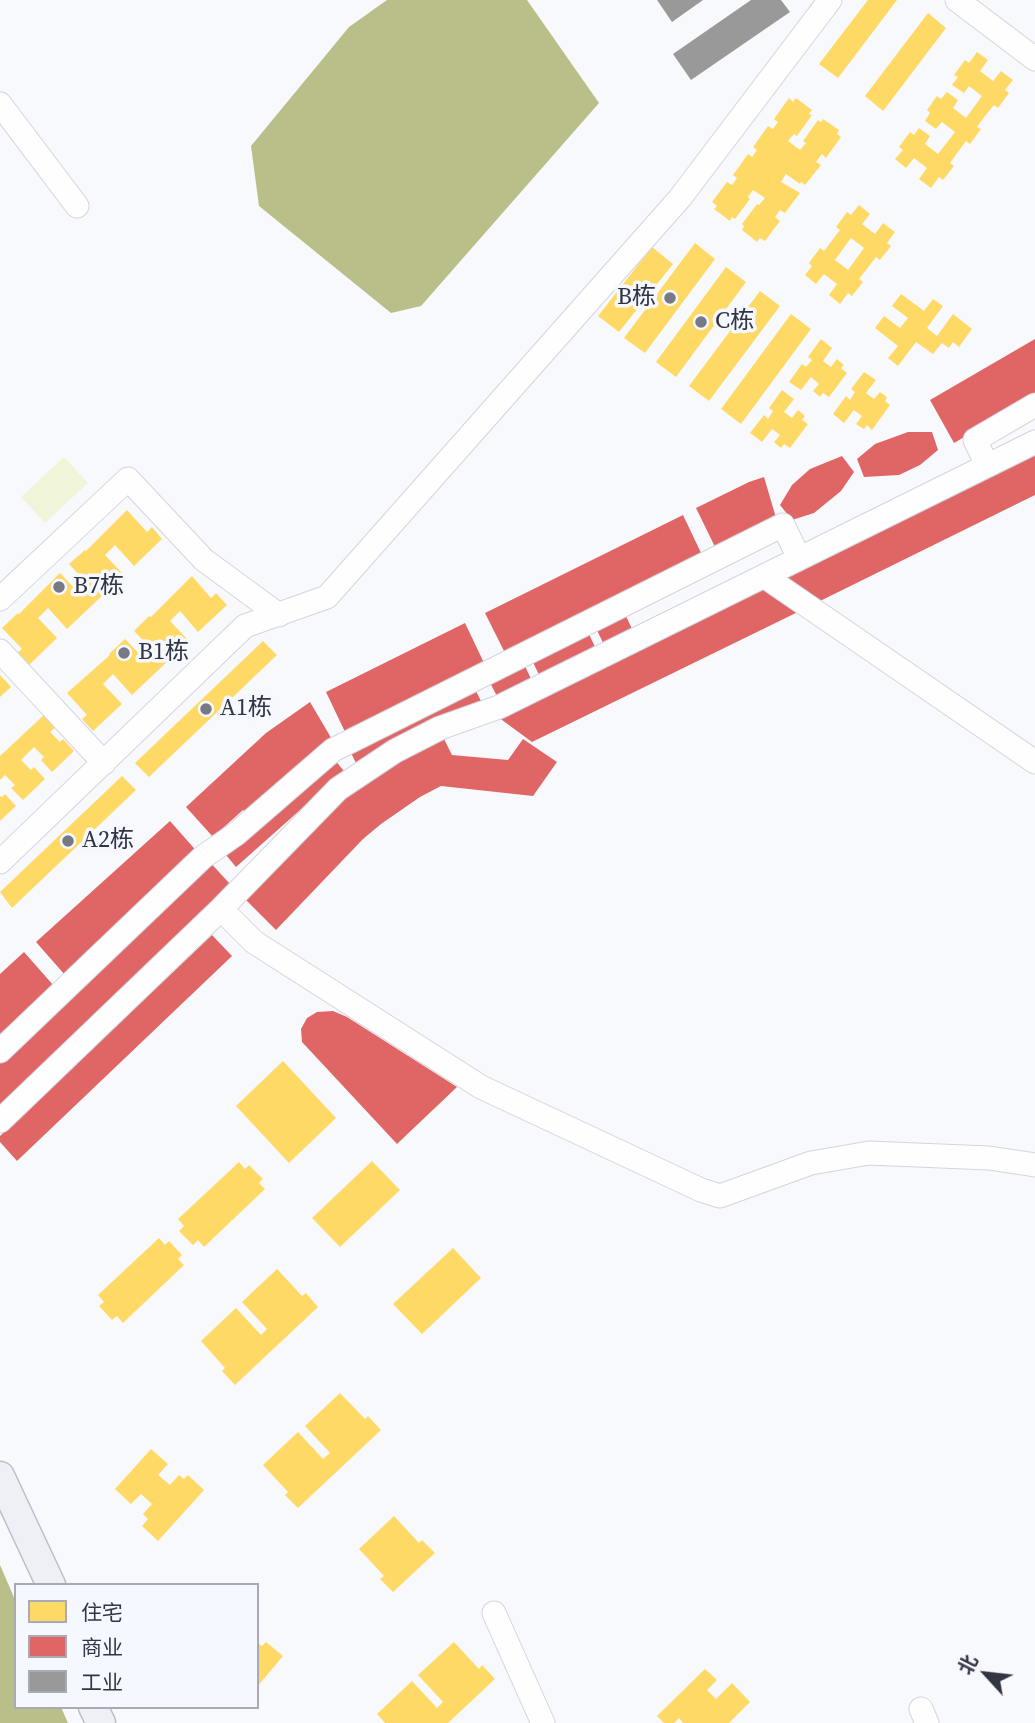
<!DOCTYPE html>
<html>
<head>
<meta charset="utf-8">
<style>
  body { margin:0 }
  #map { position:relative; width:1035px; height:1723px; overflow:hidden; background:#f8f9fd; font-family:"Source Serif 4","Noto Sans SC",serif }
  canvas { display:block }
  .legend { position:absolute; left:14px; top:1583px; width:245px; height:126px; box-sizing:border-box; background:#f6f8ff; border:2px solid #a8aab4; margin:0; padding:9px 12px; list-style:none; font-size:21px; color:#323643 }
  .legend li { display:flex; align-items:center; gap:14px; height:35px }
  .legend b { width:35px; border:2px solid #a8aab4 }
  .north { position:absolute; left:951px; top:1639px; width:70px; height:70px; -webkit-text-stroke:5px #f6f8ff; paint-order:stroke; rotate:297deg; font-size:19px; font-weight:700; line-height:28px; text-align:center; color:#323643 }
  .north::after { content:''; display:block; margin:auto; width:24px; height:32px; background:#323643; clip-path:polygon(50% 0,100% 100%,50% 72%,0 100%) }
</style>
</head>
<body>
<div id="map">
<canvas width="1035" height="1723"></canvas>
<ul class="legend">
<li><b style="height:19px;background:#ffd966"></b>住宅</li>
<li><b style="height:19px;background:#e06666"></b>商业</li>
<li><b style="height:19px;background:#999"></b>工业</li>
</ul>
<div class="north">北</div>
</div>
<script>
const context = document.querySelector('canvas').getContext('2d');
context.lineJoin = 'round';
function fill(path, color) {
  context.fillStyle = color;
  context.fill(path, 'evenodd');
}
function shape(rows) {
  const path = new Path2D();
  for (const r of rows) {
    path.moveTo(r[0], r[1]);
    for (let i = 2; i < r.length; i += 2) path.lineTo(r[i], r[i + 1]);
  }
  return path;
}
function trace(path, color, width, dash) {
  context.strokeStyle = color;
  context.lineWidth = width;
  context.lineCap = dash ? 'butt' : 'round';
  context.setLineDash(dash || []);
  context.stroke(path);
}
function write(font, color, halo, rows, align = 'center') {
  context.font = font + ' "Source Serif 4","Noto Sans SC",serif';
  context.lineWidth = 7;
  context.setLineDash([]);
  context.textBaseline = 'middle';
  context.strokeStyle = halo;
  context.fillStyle = color;
  for (const [text, x, y, turn = 0] of rows) {
    context.save();
    context.translate(x, y);
    context.rotate((+turn || 0) * Math.PI / 180);
    context.textAlign = isNaN(turn) ? turn : align;
    if (halo) context.strokeText(text, 0, 0);
    context.fillText(text, 0, 0);
    context.restore();
  }
}
fill(shape([
  [64,457,88,483,45,523,21,497]
]), '#f0f4d9');
fill(shape([
  [387,0,527,0,599,103,421,306,391,313,259,206,251,146,349,27],
  [0,1565,16,1602,16,1707,61,1707,68,1723,0,1723]
]), '#babf89');
fill(shape([
  [868,0,897,0,838,78,819,64],
  [928,13,946,28,883,111,865,96],
  [977,52,988,60,980,71,993,81,1001,71,1013,80,1005,90,1009,93,998,108,994,105,985,116,977,127,981,129,970,144,966,141,950,163,954,166,943,180,939,177,931,188,919,179,927,168,914,158,906,168,895,159,903,150,899,147,910,132,914,135,919,128,930,136,925,144,938,154,955,132,942,122,936,129,925,121,930,113,927,110,937,96,941,99,947,92,958,100,953,108,966,118,982,96,969,86,964,93,952,85,958,77,954,75,965,60,969,63],
  [789,98,793,102,796,98,812,110,809,114,812,115,797,136,794,134,788,141,800,150,806,143,803,141,818,120,821,122,823,119,839,130,837,134,841,137,826,158,822,154,816,162,821,165,805,185,801,182,800,184,786,174,781,182,800,193,785,213,780,210,775,217,780,221,765,241,760,238,757,242,742,230,744,226,742,224,757,204,759,205,765,198,753,190,748,197,750,199,735,219,732,217,730,221,714,209,717,206,712,202,727,182,732,185,737,178,733,175,748,154,752,157,757,150,753,147,768,126,773,129,778,122,774,119],
  [859,205,870,214,862,224,875,234,883,223,895,232,887,243,891,246,880,260,876,257,859,279,863,282,852,296,848,293,840,304,829,295,837,284,824,274,816,284,805,275,812,266,809,263,820,248,824,251,840,230,836,227,847,212,851,215],
  [851,238,864,248,848,270,835,260],
  [695,243,715,259,645,353,624,338],
  [652,247,673,264,619,332,598,316],
  [726,267,746,282,676,377,656,362],
  [760,291,780,306,709,401,689,386],
  [901,294,924,311,933,299,943,306,927,328,937,336,953,314,972,329,959,347,953,342,949,348,942,343,933,354,916,342,898,366,888,358,898,346,875,328,884,316,900,328,908,318,892,306],
  [791,314,811,329,741,424,721,409],
  [821,339,832,348,823,361,831,367,837,359,844,365,841,368,847,373,829,397,823,393,820,397,813,391,819,384,811,377,801,390,789,382,802,364,806,367,812,360,808,357],
  [864,372,876,380,866,393,874,399,880,392,887,397,885,401,890,405,872,430,867,425,864,429,856,424,862,416,854,410,844,423,833,414,846,396,850,400,855,392,851,389],
  [782,390,794,399,784,412,792,418,798,410,805,416,802,420,808,424,790,448,784,444,781,448,774,442,780,435,772,429,762,442,750,433,764,415,768,419,773,411,769,408],
  [127,510,147,532,152,527,162,539,134,566,115,545,105,555,124,575,67,629,48,608,38,618,57,638,29,665,17,653,22,649,2,628,18,613,19,614,60,573,80,594,89,586,69,564,85,550,86,551],
  [192,576,211,598,216,593,227,605,198,632,180,611,170,621,189,641,132,695,113,674,103,684,122,704,93,731,82,719,87,715,67,693,110,655,109,654,125,639,145,660,154,652,134,631,149,616,151,617],
  [263,641,277,655,149,777,135,763],
  [0,675,11,687,0,697],
  [45,714,57,726,50,732,60,742,63,739,74,751,52,772,41,760,44,757,34,747,21,760,31,770,34,767,45,779,23,800,11,788,15,785,5,775,0,780,0,756],
  [122,776,136,790,12,908,0,892],
  [5,794,16,806,0,821,0,796,2,797],
  [283,1061,336,1118,289,1163,236,1106],
  [372,1161,400,1190,340,1247,312,1218],
  [239,1162,245,1169,249,1165,263,1179,259,1183,265,1189,204,1247,198,1240,193,1245,179,1231,184,1226,178,1219],
  [159,1238,165,1245,169,1241,182,1255,178,1259,184,1265,123,1323,117,1316,112,1320,99,1306,104,1302,98,1295],
  [453,1248,481,1278,422,1334,393,1304],
  [277,1269,302,1296,306,1293,318,1307,235,1385,222,1371,225,1368,201,1341,236,1308,261,1335,267,1329,242,1302],
  [340,1393,365,1419,368,1416,381,1430,298,1508,285,1495,288,1492,263,1465,298,1432,323,1459,330,1453,305,1426],
  [151,1449,168,1464,158,1475,170,1485,179,1475,184,1479,188,1475,204,1490,158,1541,142,1526,148,1519,143,1514,152,1504,141,1494,131,1504,115,1489],
  [394,1516,419,1543,422,1540,435,1553,393,1592,380,1579,384,1576,359,1549],
  [257,1642,262,1646,266,1642,283,1656,257,1687],
  [454,1642,479,1669,482,1665,495,1679,448,1723,385,1723,377,1714,412,1681,437,1708,443,1702,418,1675],
  [705,1669,717,1680,707,1690,716,1699,732,1683,750,1702,729,1723,683,1723,679,1718,674,1723,664,1723,657,1716]
]), '#ffd966');
fill(shape([
  [1035,339,1035,396,954,443,930,400],
  [908,432,932,432,938,450,920,465,899,475,864,477,857,459,875,444],
  [1035,450,1035,495,816,603,782,574],
  [842,456,854,472,841,491,814,513,792,520,780,505,792,485,810,469],
  [764,477,777,521,716,549,696,508,749,482],
  [683,515,703,557,506,655,485,613],
  [763,584,802,610,532,742,502,720,498,713],
  [624,612,634,633,605,647,595,626],
  [465,623,485,665,346,734,326,692],
  [587,630,597,651,541,679,531,658],
  [523,662,533,683,499,700,488,679],
  [475,689,481,701,356,763,350,751],
  [310,702,333,741,295,768,246,813,243,810,213,837,186,807,266,733],
  [442,735,452,755,508,760,523,739,557,762,533,796,441,786,420,797,381,824,363,839,276,930,244,898,353,788],
  [334,759,344,771,236,867,226,855],
  [170,821,200,855,65,975,36,942],
  [207,859,230,884,0,1105,0,1058],
  [212,935,232,956,17,1161,0,1142,0,1136],
  [24,952,54,986,0,1034,0,974],
  [333,1011,347,1017,457,1087,397,1144,302,1042,301,1029,307,1018,317,1012]
]), '#e06666');
fill(shape([
  [657,0,703,0,672,22],
  [751,0,781,0,790,12,691,80,673,54]
]), '#999');
const minor = shape([
  [957,0,1035,59],
  [0,104,77,206],
  [987,465,975,440,1035,405],
  [764,576,1035,762],
  [0,599,128,479,204,560,279,615],
  [0,651,104,763],
  [0,862,245,626,327,597,680,198,830,0],
  [221,909,254,942,481,1087,701,1190,720,1196,811,1163,869,1153,989,1158,1035,1165],
  [0,1051,203,857,236,834,333,750,783,525,799,558],
  [0,1121,221,909,338,789,395,751,440,728,499,707,1035,442],
  [494,1613,543,1723],
  [921,1709,927,1723]
]);
const major = shape([
  [0,1476,51,1585],
  [93,1707,101,1723]
]);
trace(minor, '#d3d5de', 25);
trace(major, '#bbbeca', 31);
trace(minor, '#fefeff', 23);
trace(major, '#eff0f6', 28);
for (const [x, y, r, color] of [
  [670,298,7,"#777a84"],
  [701,322,7,"#777a84"],
  [59,587,7,"#777a84"],
  [124,653,7,"#777a84"],
  [206,709,7,"#777a84"],
  [68,841,7,"#777a84"]
]) {
  const dot = new Path2D();
  dot.arc(x, y, r, 0, 2 * Math.PI);
  context.fillStyle = color;
  context.fill(dot);
  trace(dot, '#f6f8ff', 2.5);
}
write('24px', '#323643', '#f6f8ff', [
  ["B栋",656,298,"right"],
  ["C栋",715,322],
  ["B7栋",73,587],
  ["B1栋",138,653],
  ["A1栋",220,709],
  ["A2栋",82,841]
], 'left');
</script>
</body>
</html>
